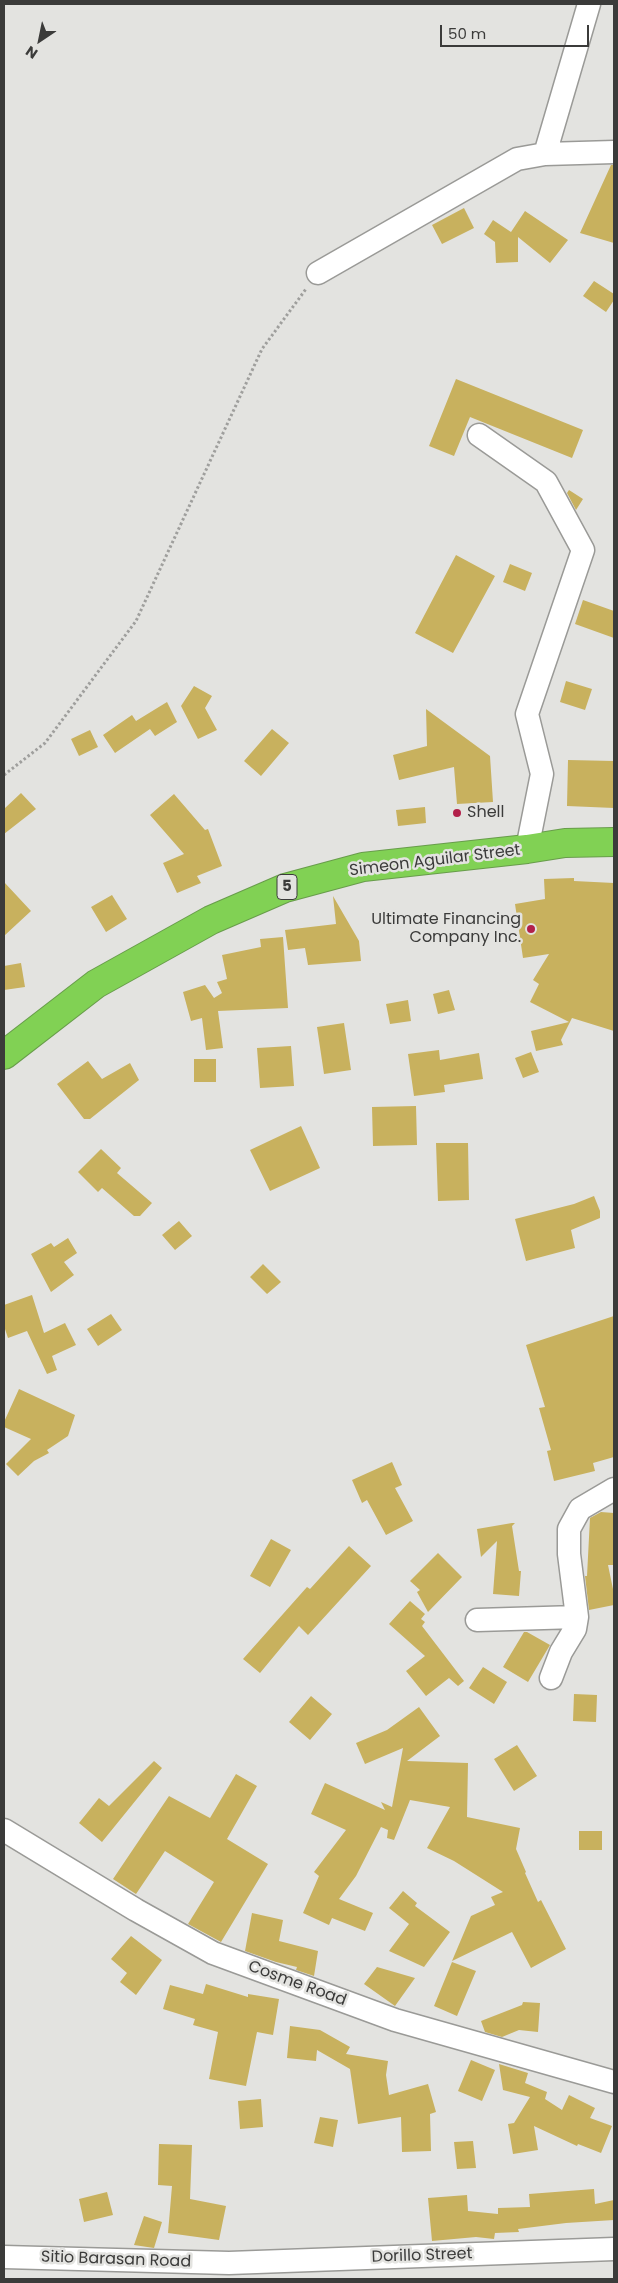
<!DOCTYPE html>
<html>
<head>
<meta charset="utf-8">
<style>
  body { margin:0 }
  #map { position:relative; width:618px; height:2283px; overflow:hidden; background:#e3e3e0; font-family:Poppins,sans-serif }
  canvas { display:block }
  .frame { position:absolute; inset:0; border:5px solid #3b3b3a; pointer-events:none }
  .north { position:absolute; left:15px; top:15px; width:50px; height:50px; -webkit-text-stroke:4px #e3e3e0; paint-order:stroke; rotate:214deg; font-size:14px; font-weight:700; line-height:20px; text-align:center; color:#3b3b3a }
  .north::after { content:''; display:block; margin:auto; width:18px; height:22px; background:#3b3b3a; clip-path:polygon(50% 0,100% 100%,50% 72%,0 100%) }
  .scale { position:absolute; left:440px; top:25px; width:149px; height:22px; box-sizing:border-box; border:2px solid #3b3b3a; border-top:0; padding-left:6px; font-size:15px; line-height:18px; white-space:nowrap; color:#3b3b3a; -webkit-text-stroke:4px #e3e3e0; paint-order:stroke }
</style>
</head>
<body>
<div id="map">
<canvas width="618" height="2283"></canvas>
<div class="frame"></div>
<div class="north">N</div>
<div class="scale">50 m</div>
</div>
<script>
const context = document.querySelector('canvas').getContext('2d');
context.lineJoin = 'round';
function fill(path, color) {
  context.fillStyle = color;
  context.fill(path, 'evenodd');
}
function shape(rows) {
  const path = new Path2D();
  for (const r of rows) {
    path.moveTo(r[0], r[1]);
    for (let i = 2; i < r.length; i += 2) path.lineTo(r[i], r[i + 1]);
  }
  return path;
}
function trace(path, color, width, dash) {
  context.strokeStyle = color;
  context.lineWidth = width;
  context.lineCap = dash ? 'butt' : 'round';
  context.setLineDash(dash || []);
  context.stroke(path);
}
function write(font, color, halo, rows, align = 'center') {
  context.font = font + ' Poppins,sans-serif';
  context.lineWidth = 5;
  context.setLineDash([]);
  context.textBaseline = 'middle';
  context.strokeStyle = halo;
  context.fillStyle = color;
  for (const [text, x, y, turn = 0] of rows) {
    context.save();
    context.translate(x, y);
    context.rotate((+turn || 0) * Math.PI / 180);
    context.textAlign = isNaN(turn) ? turn : align;
    if (halo) context.strokeText(text, 0, 0);
    context.fillText(text, 0, 0);
    context.restore();
  }
}
fill(shape([
  [611,165,614,165,614,243,580,233],
  [464,208,474,228,442,244,432,225],
  [525,211,568,240,550,263,518,237,518,262,496,263,495,242,484,234,493,220,511,232],
  [594,281,614,294,614,300,606,312,583,296],
  [456,379,583,430,572,458,470,417,454,456,429,446],
  [569,490,583,499,576,510,567,493],
  [456,555,495,576,453,653,415,633],
  [510,564,532,573,525,591,503,582],
  [583,600,614,611,614,638,575,624],
  [566,681,592,689,585,710,560,702],
  [194,686,212,696,205,708,217,730,198,739,181,706],
  [167,702,177,722,155,736,150,729,115,753,103,735,132,715,136,721],
  [426,709,490,756,493,802,457,804,454,767,399,780,393,755,427,746],
  [272,729,289,743,261,776,244,761],
  [90,730,98,747,79,756,71,739],
  [568,760,614,761,614,808,567,806],
  [21,793,36,809,4,834,4,809],
  [174,794,205,830,208,829,222,866,197,876,201,883,177,893,163,863,184,854,150,815],
  [425,807,426,823,398,826,396,810],
  [574,878,574,881,614,883,614,1031,572,1018,561,1040,563,1045,536,1051,531,1031,569,1022,530,1002,539,984,533,980,549,954,523,958,515,904,545,899,544,879],
  [4,882,31,911,4,936],
  [112,895,127,919,106,932,91,907],
  [333,896,359,941,361,961,308,965,305,948,288,950,285,930,336,924],
  [283,937,288,1008,218,1011,223,1048,206,1050,202,1018,191,1021,183,992,205,985,214,998,222,993,217,982,227,979,222,955,261,947,260,939],
  [21,963,25,987,4,990,4,966],
  [449,990,455,1010,438,1014,433,994],
  [408,1000,411,1021,390,1024,386,1004],
  [344,1023,351,1070,324,1074,317,1027],
  [291,1046,294,1086,260,1088,257,1048],
  [439,1050,440,1060,479,1053,483,1079,444,1085,445,1092,414,1096,408,1054],
  [531,1052,539,1072,523,1078,515,1058],
  [194,1059,216,1059,216,1082,194,1082],
  [88,1061,102,1079,130,1063,139,1080,90,1119,84,1119,57,1084],
  [416,1106,417,1145,373,1146,372,1107],
  [301,1126,320,1168,270,1191,250,1150],
  [436,1143,468,1143,469,1200,438,1201],
  [101,1149,121,1168,117,1173,152,1203,140,1216,134,1216,102,1188,98,1192,78,1172],
  [594,1196,600,1211,600,1218,571,1230,575,1248,526,1261,515,1219,574,1204],
  [179,1221,192,1236,175,1250,162,1235],
  [68,1238,77,1253,64,1262,74,1275,51,1292,31,1254,51,1243,54,1247],
  [263,1264,281,1282,267,1294,250,1277],
  [32,1295,44,1333,65,1323,76,1345,52,1356,57,1370,47,1374,27,1331,8,1338,4,1326,4,1305],
  [111,1314,122,1330,98,1346,87,1329],
  [614,1316,614,1457,593,1463,595,1471,554,1481,547,1451,551,1450,539,1408,545,1407,526,1345],
  [19,1389,75,1415,68,1436,47,1450,49,1453,34,1461,18,1476,6,1464,31,1439,4,1427,4,1422],
  [392,1462,402,1485,395,1488,413,1521,386,1535,367,1500,362,1503,352,1480],
  [601,1512,614,1513,614,1565,608,1565,614,1594,614,1605,589,1610,585,1576,587,1576,590,1518],
  [512,1523,515,1523,512,1526,519,1571,521,1571,519,1596,493,1594,497,1541,481,1557,477,1529],
  [271,1539,291,1550,270,1587,250,1576],
  [349,1546,371,1566,308,1635,299,1626,260,1673,243,1659,307,1587,310,1589],
  [438,1553,462,1577,428,1612,417,1592,420,1590,410,1581],
  [410,1601,425,1614,421,1619,425,1622,422,1626,464,1681,458,1686,449,1678,426,1696,406,1671,425,1656,389,1624],
  [524,1632,527,1632,550,1645,528,1682,503,1667],
  [483,1667,507,1682,494,1704,469,1688],
  [574,1694,597,1695,596,1722,573,1721],
  [311,1696,332,1714,310,1740,289,1722],
  [419,1707,440,1736,407,1761,468,1763,467,1817,520,1828,516,1849,526,1872,525,1873,538,1902,541,1900,566,1949,531,1968,512,1932,452,1961,471,1916,495,1905,491,1897,503,1892,454,1861,427,1848,450,1807,410,1800,394,1840,387,1838,388,1830,381,1827,356,1876,339,1899,373,1913,365,1931,332,1918,329,1925,303,1913,319,1876,314,1872,346,1830,311,1814,325,1783,385,1810,381,1802,392,1807,403,1748,365,1764,356,1743,387,1730],
  [517,1745,537,1776,514,1791,494,1759],
  [154,1761,162,1768,102,1842,79,1823,99,1798,109,1806],
  [236,1774,257,1786,227,1839,268,1864,221,1942,188,1924,214,1882,165,1851,136,1894,113,1879,169,1796,210,1818],
  [579,1831,602,1831,602,1850,579,1850],
  [403,1891,417,1903,415,1906,450,1932,424,1967,389,1951,409,1924,389,1908],
  [252,1913,283,1920,279,1941,318,1951,314,1976,296,1970,297,1967,276,1962,245,1951],
  [131,1936,162,1960,136,1995,120,1982,127,1973,111,1959],
  [452,1962,476,1971,457,2016,434,2006],
  [377,1967,415,1978,395,2006,364,1984],
  [206,1984,248,1997,248,1994,279,1999,273,2035,257,2032,246,2086,209,2079,218,2032,193,2025,195,2019,163,2009,170,1985,203,1994],
  [523,2002,540,2003,538,2032,519,2030,502,2037,485,2032,481,2021,522,2005],
  [290,2026,320,2030,350,2047,346,2054,388,2061,386,2075,389,2095,428,2084,436,2112,430,2114,431,2151,402,2152,401,2117,358,2124,350,2069,317,2050,316,2061,287,2058],
  [471,2060,495,2070,482,2101,458,2091],
  [499,2064,528,2073,525,2083,547,2092,545,2099,562,2110,569,2095,595,2108,590,2118,612,2126,601,2153,578,2144,577,2146,534,2126,538,2150,513,2154,508,2124,514,2123,530,2097,503,2090],
  [261,2099,263,2127,240,2129,238,2101],
  [320,2117,338,2120,333,2147,314,2143],
  [473,2141,476,2168,457,2169,454,2142],
  [159,2144,192,2145,190,2199,226,2206,219,2240,168,2233,172,2186,158,2185],
  [594,2189,595,2204,614,2200,614,2220,566,2223,518,2229,519,2232,495,2233,494,2239,476,2237,432,2241,428,2198,467,2195,468,2211,498,2214,498,2208,530,2207,529,2194],
  [107,2192,113,2215,84,2222,79,2199],
  [144,2216,162,2222,154,2248,134,2245]
]), '#c8b15e');
const minor = shape([
  [545,154,589,4],
  [318,273,517,159,545,154,614,152],
  [479,435,546,482,583,550,527,714,542,774,527,849],
  [477,1620,577,1617],
  [551,1678,561,1652,575,1629,577,1617,569,1554,569,1529,580,1509,614,1489],
  [4,1830,136,1910,213,1953,395,2020,614,2082],
  [4,2257,229,2263,614,2249]
]);
const highway = shape([
  [4,1055,96,984,211,920,285,888,363,867,527,849,565,843,614,842]
]);
trace(minor, '#9a9a97', 25);
trace(highway, '#689c4b', 30);
trace(shape([
  [4,775,45,743,136,621,262,349,306,289]
]), '#9f9f9d', 3, [2.5, 2.5]);
trace(minor, '#fff', 22);
trace(highway, '#81d154', 28);
for (const [x, y, r, color] of [
  [457,813,5,"#b2204a"],
  [531,929,5,"#b2204a"]
]) {
  const dot = new Path2D();
  dot.arc(x, y, r, 0, 2 * Math.PI);
  context.fillStyle = color;
  context.fill(dot);
  trace(dot, '#e3e3e0', 2);
}
for (const [x, y, w] of [
  [287,887,20]
]) {
  const box = new Path2D();
  box.roundRect(x - w / 2, y - 12.5, w, 25, 4);
  context.fillStyle = '#e3e3e0';
  context.fill(box);
  trace(box, '#3b3b3a', 1);
}
write('bold 15px', '#3b3b3a', null, [
  ["5",287,887]
]);
write('16px', '#3b3b3a', '#e3e3e0', [
  ["Shell",467,813],
  ["Ultimate Financing",521,920,"right"],
  ["Company Inc.",521,938,"right"]
], 'left');
write('16px', '#3b3b3a', '#e3e3e0', [
  ["Simeon Aguilar Street",435,861,-7],
  ["Cosme Road",297,1984,20],
  ["Dorillo Street",422,2256,-2],
  ["Sitio Barasan Road",116,2260,2]
]);
</script>
</body>
</html>
